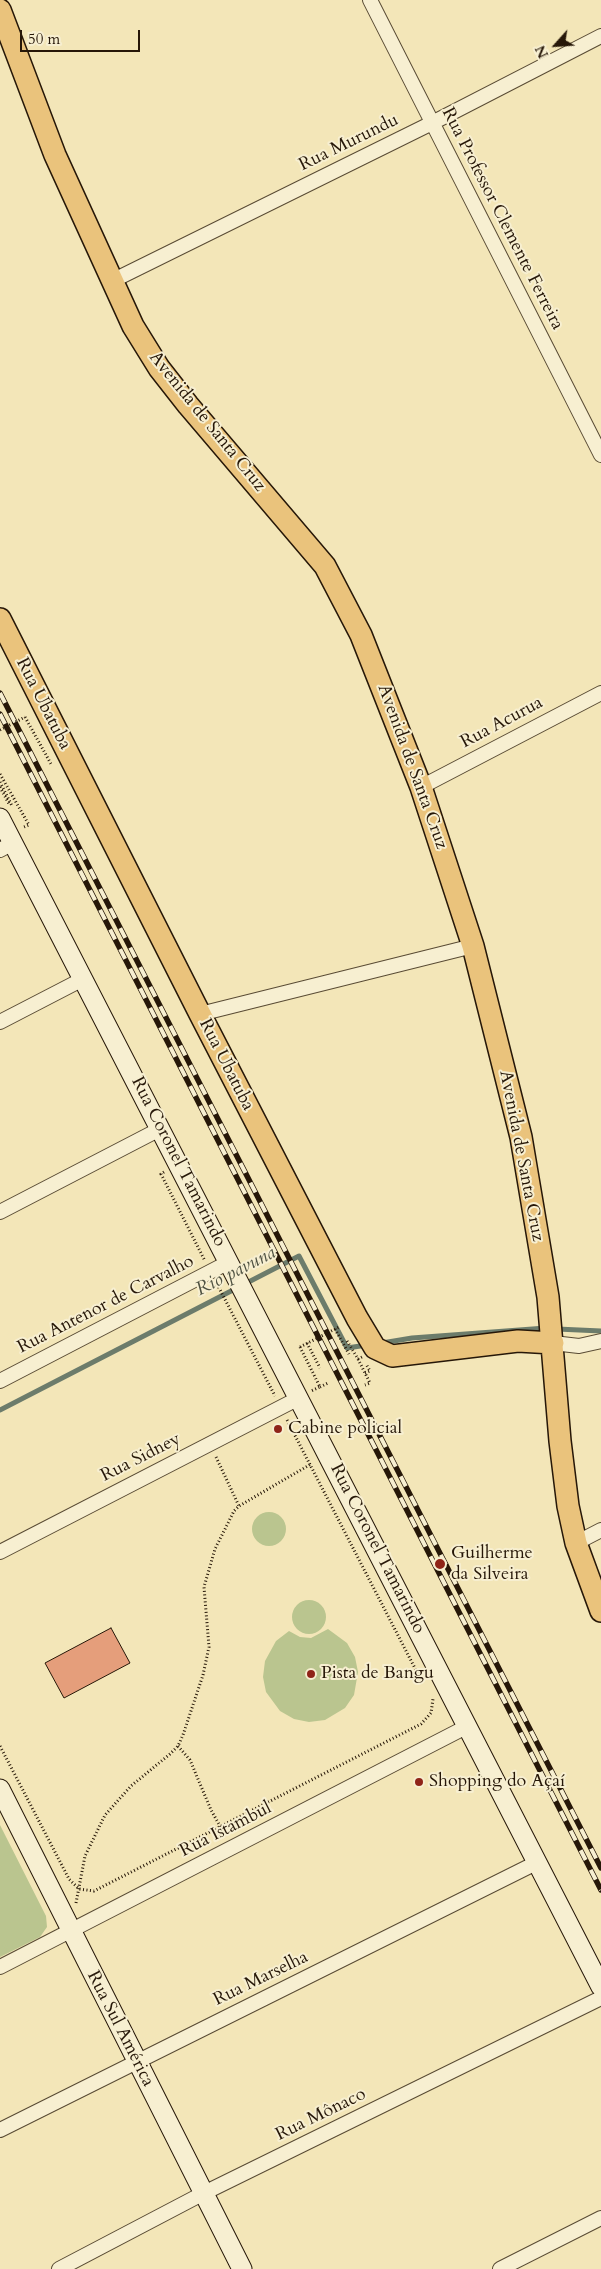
<!DOCTYPE html>
<html>
<head>
<meta charset="utf-8">
<style>
  body { margin:0 }
  #map { position:relative; width:601px; height:2269px; overflow:hidden; background:#f3e6b8; font-family:Cardo,serif }
  canvas { display:block }
  .north { position:absolute; left:531px; top:20px; width:50px; height:50px; -webkit-text-stroke:4px #f7efd1; paint-order:stroke; rotate:244deg; font-size:14px; font-weight:700; line-height:20px; text-align:center; color:#261708 }
  .north::after { content:''; display:block; margin:auto; width:18px; height:22px; background:#261708; clip-path:polygon(50% 0,100% 100%,50% 72%,0 100%) }
  .scale { position:absolute; left:20px; top:30px; width:120px; height:22px; box-sizing:border-box; border:2px solid #261708; border-top:0; padding-left:6px; font-size:15px; line-height:18px; white-space:nowrap; color:#261708; -webkit-text-stroke:4px #f7efd1; paint-order:stroke }
</style>
</head>
<body>
<div id="map">
<canvas width="601" height="2269"></canvas>
<div class="north">N</div>
<div class="scale">50 m</div>
</div>
<script>
const context = document.querySelector('canvas').getContext('2d');
context.lineJoin = 'round';
function fill(path, color) {
  context.fillStyle = color;
  context.fill(path, 'evenodd');
}
function shape(rows) {
  const path = new Path2D();
  for (const r of rows) {
    if (r.length === 3) {
      path.moveTo(r[0] + r[2], r[1]);
      path.arc(r[0], r[1], r[2], 0, 2 * Math.PI);
      continue;
    }
    path.moveTo(r[0], r[1]);
    for (let i = 2; i < r.length; i += 2) path.lineTo(r[i], r[i + 1]);
  }
  return path;
}
function trace(path, color, width, dash) {
  context.strokeStyle = color;
  context.lineWidth = width;
  context.lineCap = dash ? 'butt' : 'round';
  context.setLineDash(dash || []);
  context.stroke(path);
}
function write(font, color, halo, rows, align = 'center') {
  context.font = font + ' Cardo,serif';
  context.lineWidth = 4;
  context.setLineDash([]);
  context.textBaseline = 'middle';
  context.strokeStyle = halo;
  context.fillStyle = color;
  for (const [text, x, y, turn = 0] of rows) {
    context.save();
    context.translate(x, y);
    context.rotate((+turn || 0) * Math.PI / 180);
    context.textAlign = isNaN(turn) ? turn : align;
    if (halo) context.strokeText(text, 0, 0);
    context.fillText(text, 0, 0);
    context.restore();
  }
}
fill(shape([
  [269,1529,17],
  [309,1617,17],
  [328,1629,347,1643,355,1657,358,1672,354,1695,345,1708,325,1720,309,1722,294,1719,280,1711,266,1692,263,1677,265,1661,276,1641,289,1631,300,1637,311,1638],
  [0,1825,46,1916,47,1927,40,1937,0,1957]
]), '#bac58f');
trace(shape([
  [557,1329,601,1331],
  [382,1343,412,1338,546,1328],
  [0,1410,299,1256,347,1348,367,1345]
]), '#6c7c6b', 5);
const building = shape([
  [111,1628,130,1663,64,1698,45,1663,111,1628]
]);
fill(building, '#e59e7b');
trace(building, '#261708', 1);
const street = shape([
  [370,0,601,455],
  [112,281,432,123,601,36],
  [421,787,601,693],
  [0,850,13,843],
  [200,1014,473,946],
  [0,1022,83,979],
  [0,1212,160,1129],
  [553,1343,579,1346,601,1341],
  [0,1381,229,1262],
  [576,1543,601,1530],
  [0,1552,299,1398],
  [0,1967,468,1726],
  [0,2130,538,1862],
  [59,2269,202,2194,601,1998],
  [500,2269,601,2218]
]);
const secondary = shape([
  [0,818,601,1987],
  [0,1789,242,2269]
]);
const primary = shape([
  [0,10,55,155,133,326,159,368,188,405,325,566,361,635,421,787,473,946,521,1137,548,1297,560,1441,568,1506,576,1543,601,1611],
  [0,619,200,1014,357,1318,375,1348,392,1356,518,1341,553,1343]
]);
trace(street, '#594b34', 16);
trace(secondary, '#261708', 21);
trace(primary, '#261708', 24);
trace(shape([
  [25,717,51,764],
  [0,774,29,825,24,827],
  [0,782,12,806],
  [0,787,9,804],
  [164,1172,161,1174,205,1261],
  [217,1284,275,1396],
  [335,1329,349,1354],
  [347,1341,358,1359,362,1357],
  [307,1343,320,1368],
  [300,1347,320,1387,311,1391],
  [358,1359,370,1383,365,1385],
  [365,1373,370,1371,366,1364],
  [320,1387,328,1383],
  [287,1420,420,1678,423,1677],
  [216,1457,239,1506],
  [0,1746,69,1879,79,1889,94,1891,421,1724,431,1713,433,1699],
  [178,1746,190,1760,211,1810,226,1837],
  [76,1903,85,1856,105,1815,131,1786,170,1754,178,1746,183,1735,203,1675,209,1647,204,1587,215,1549,234,1511,239,1506,311,1464]
]), '#261708', 3, [1, 2.5]);
trace(street, '#f7efd1', 14);
trace(secondary, '#f7efd1', 19);
trace(primary, '#eac37c', 21);
const rail = shape([
  [0,693,601,1868],
  [0,714,601,1890]
]);
trace(rail, '#261708', 5.5);
trace(rail, '#f7efd1', 4, [11]);
trace(shape([
  [0,730,25,717],
  [300,1347,339,1327]
]), '#261708', 3, [1, 2.5]);
for (const [x, y, r, color] of [
  [278,1429,5,"#8f2418"],
  [440,1564,6,"#8f2418"],
  [311,1674,5,"#8f2418"],
  [419,1782,5,"#8f2418"]
]) {
  const dot = new Path2D();
  dot.arc(x, y, r, 0, 2 * Math.PI);
  context.fillStyle = color;
  context.fill(dot);
  trace(dot, '#f7efd1', 2);
}
write('18px', '#261708', '#f7efd1', [
  ["Rua Murundu",349,143,-26],
  ["Rua Professor Clemente Ferreira",502,219,63],
  ["Avenida de Santa Cruz",207,422,51],
  ["Rua Ubatuba",43,704,63],
  ["Rua Acurua",502,723,-28],
  ["Avenida de Santa Cruz",412,767,70],
  ["Rua Ubatuba",226,1065,63],
  ["Avenida de Santa Cruz",521,1156,79],
  ["Rua Coronel Tamarindo",178,1162,63],
  ["Rua Antenor de Carvalho",106,1305,-27],
  ["Rua Sidney",141,1458,-27],
  ["Rua Coronel Tamarindo",377,1549,63],
  ["Rua Istambul",226,1830,-27],
  ["Rua Marselha",261,1979,-26],
  ["Rua Sul América",120,2029,63],
  ["Rua Mônaco",321,2115,-26]
]);
write('18px', '#261708', '#f7efd1', [
  ["Cabine policial",288,1429],
  ["Guilherme",451,1554],
  ["da Silveira",451,1575],
  ["Pista de Bangu",321,1674],
  ["Shopping do Açaí",429,1782]
], 'left');
write('italic 19px', '#4f5242', '#f7efd1', [
  ["Rio pavuna",236,1272,-27]
]);
</script>
</body>
</html>
